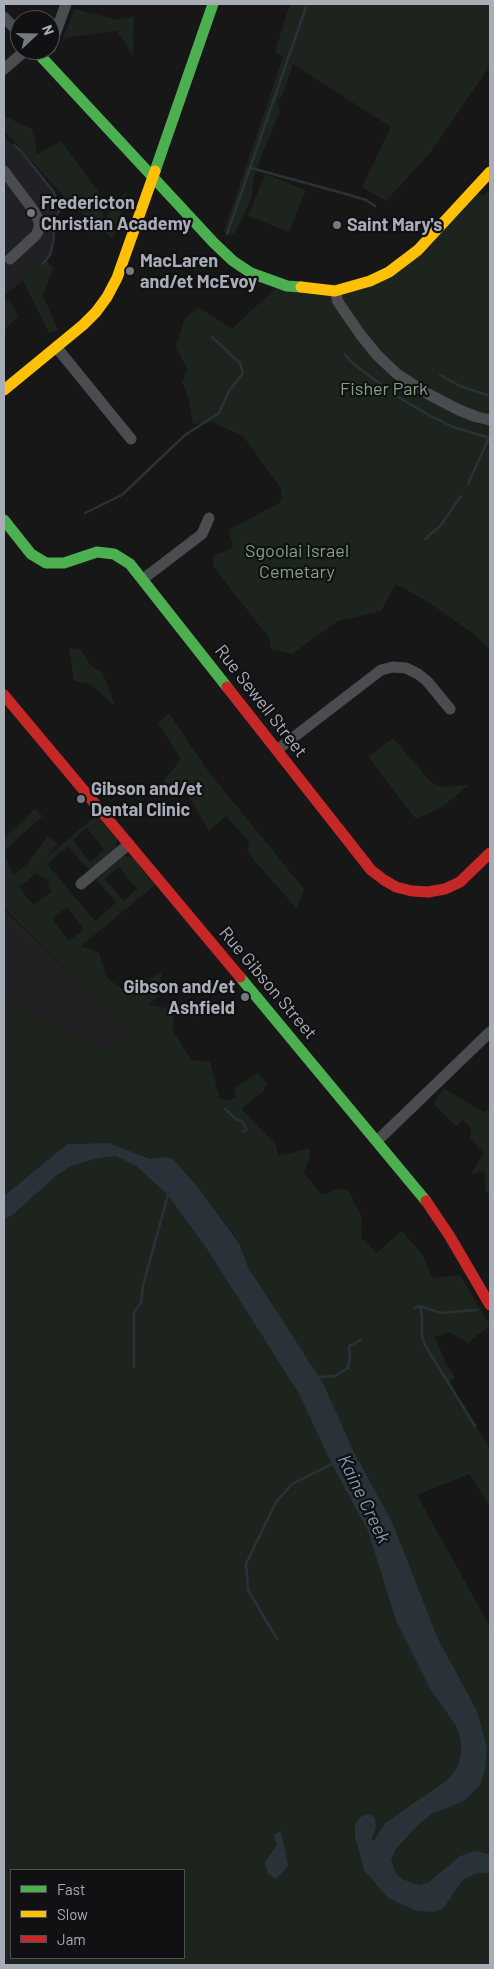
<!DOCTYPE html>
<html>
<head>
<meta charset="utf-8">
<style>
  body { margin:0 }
  #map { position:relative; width:494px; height:1969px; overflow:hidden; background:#171717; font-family:Barlow,sans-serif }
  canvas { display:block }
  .frame { position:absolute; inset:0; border:5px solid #a8adb8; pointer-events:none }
  .legend { position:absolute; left:10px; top:1869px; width:175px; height:90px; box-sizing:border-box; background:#111113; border:1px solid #4d4f55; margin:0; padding:6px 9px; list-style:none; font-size:15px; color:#a8adb8 }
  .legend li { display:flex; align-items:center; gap:10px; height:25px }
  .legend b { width:25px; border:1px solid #4d4f55 }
  .north { position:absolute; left:10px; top:10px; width:50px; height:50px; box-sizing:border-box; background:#111113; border:1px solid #4d4f55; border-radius:50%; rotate:69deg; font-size:14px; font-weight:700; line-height:20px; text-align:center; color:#a8adb8 }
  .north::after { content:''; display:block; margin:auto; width:18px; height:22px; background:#757880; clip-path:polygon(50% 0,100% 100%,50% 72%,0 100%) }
</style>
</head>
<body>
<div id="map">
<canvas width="494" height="1969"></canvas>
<div class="frame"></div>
<ul class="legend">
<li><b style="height:6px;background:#4caf50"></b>Fast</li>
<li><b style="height:6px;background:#ffc107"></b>Slow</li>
<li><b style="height:6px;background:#c62828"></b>Jam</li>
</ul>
<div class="north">N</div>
</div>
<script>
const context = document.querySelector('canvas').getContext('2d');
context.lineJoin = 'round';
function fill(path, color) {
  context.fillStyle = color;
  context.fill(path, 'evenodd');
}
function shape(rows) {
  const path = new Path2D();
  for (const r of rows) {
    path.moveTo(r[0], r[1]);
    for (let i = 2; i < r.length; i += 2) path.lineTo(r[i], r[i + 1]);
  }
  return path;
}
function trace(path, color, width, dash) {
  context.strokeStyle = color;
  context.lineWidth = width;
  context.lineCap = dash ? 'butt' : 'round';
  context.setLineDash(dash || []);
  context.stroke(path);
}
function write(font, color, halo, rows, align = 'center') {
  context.font = font + ' Barlow,sans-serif';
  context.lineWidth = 4.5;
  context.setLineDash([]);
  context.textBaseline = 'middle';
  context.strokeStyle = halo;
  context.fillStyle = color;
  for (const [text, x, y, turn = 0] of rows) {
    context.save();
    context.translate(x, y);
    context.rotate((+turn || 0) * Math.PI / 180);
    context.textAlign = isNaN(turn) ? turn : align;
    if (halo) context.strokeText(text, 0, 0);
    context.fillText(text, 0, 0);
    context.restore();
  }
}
fill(shape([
  [4,137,20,150,53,191,61,209,55,217,53,227,54,238,50,255,43,264,4,296],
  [4,910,127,1031,105,1058,4,1009]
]), '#212123');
fill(shape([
  [290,4,490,4,490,66,429,154,386,201,362,187,391,127,293,64,283,94,277,102,280,111,254,175,252,195,242,220,234,234,227,234,224,231,283,57,275,52],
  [75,9,118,20,134,16,133,56,117,31,63,38],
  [4,116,32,129,37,154,61,141,100,194,104,220,128,190,113,239,74,207,4,131],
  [265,174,306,190,289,232,248,216],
  [474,190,483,196,487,192,490,193,490,651,477,636,428,602,396,584,381,611,338,621,292,654,271,649,269,638,213,566,213,556,233,548,229,530,282,501,281,489,243,436,212,422,193,424,189,400,182,382,187,369,176,347,184,319,198,307,232,329,280,284,309,290,389,272],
  [43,258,53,268,43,296,58,330,49,333,19,273],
  [4,300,10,301,18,316,4,331],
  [69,648,81,650,91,666,103,673,115,706,90,684,74,681],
  [169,713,208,771,304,889,297,909,247,852,249,842,226,816,209,831,189,796,163,782,181,759,158,723],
  [393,738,431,782,443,787,469,785,442,807,416,819,368,757],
  [35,809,43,816,4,851,13,876,28,863,48,836,58,844,43,860,97,815,117,839,116,848,89,870,68,846,47,864,95,921,116,903,96,879,124,856,132,857,155,885,81,946,99,952,106,977,130,995,162,970,159,996,148,1005,174,1009,173,1032,192,1060,210,1062,220,1099,230,1100,236,1097,234,1088,258,1073,267,1083,263,1092,241,1109,276,1145,278,1156,310,1148,310,1158,303,1172,322,1195,338,1189,348,1190,362,1218,361,1237,376,1253,402,1231,422,1254,432,1278,460,1275,490,1325,468,1343,450,1332,435,1337,447,1366,455,1377,449,1383,490,1449,490,1506,469,1474,417,1495,490,1627,490,1854,475,1851,460,1856,429,1882,419,1885,402,1879,396,1873,391,1859,396,1849,418,1825,432,1814,466,1800,480,1785,438,1639,393,1524,354,1452,323,1383,248,1267,239,1242,197,1186,173,1159,165,1157,150,1159,109,1143,67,1144,4,1196,4,1009,6,1010,12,1005,108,1052,127,1032,4,908,4,838],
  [87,828,104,850,90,862,73,840],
  [119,867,137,889,123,901,105,879],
  [37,873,41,877,43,876,50,885,48,887,52,891,33,905,19,887],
  [67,907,84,929,69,941,52,919],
  [444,1088,483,1112,490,1109,490,1196,485,1190,485,1171,471,1174,484,1153,470,1139,471,1128,463,1120,456,1126,433,1103],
  [116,1156,136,1166,168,1195,209,1252,299,1394,368,1531,396,1621,430,1689,456,1726,461,1740,461,1753,457,1768,447,1780,385,1823,374,1842,372,1839,376,1828,364,1815,359,1818,355,1824,355,1838,364,1870,443,1909,463,1880,477,1873,490,1873,490,1965,6,1965,4,1951,4,1220,15,1213,57,1175,71,1166,99,1158],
  [11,1870,184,1870,184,1958,11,1958]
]), '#1d241e');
fill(shape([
  [109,1143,150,1159,165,1157,173,1159,197,1186,239,1243,248,1267,323,1383,354,1452,393,1524,438,1639,477,1711,487,1748,485,1770,480,1785,466,1800,432,1814,418,1825,396,1849,391,1859,396,1873,402,1879,419,1885,429,1882,460,1856,475,1851,490,1854,490,1873,477,1873,463,1880,443,1909,433,1912,417,1911,388,1898,364,1870,355,1838,355,1824,359,1818,364,1815,370,1814,375,1819,376,1828,372,1839,374,1841,385,1823,447,1780,457,1768,461,1753,461,1740,456,1726,430,1689,396,1621,368,1531,332,1464,299,1394,209,1252,168,1195,136,1166,116,1156,99,1158,71,1166,57,1175,15,1213,4,1220,4,1196,67,1144],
  [281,1831,288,1866,276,1879,268,1874,265,1862,277,1845,274,1835]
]), '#2a3239');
trace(shape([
  [14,145,20,150,53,191,61,209,55,217,53,227,54,238,50,255,43,264],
  [251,168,346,194,366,200,375,206],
  [227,234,306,7],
  [345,354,350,361,387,389],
  [440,375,460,386,490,396],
  [398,397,427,414,453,427,490,438],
  [468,484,489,438],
  [85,513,122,495,185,435,219,413,229,391,243,373,240,363,212,337],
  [425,539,441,525,461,496],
  [490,620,490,619],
  [225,1109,236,1119,242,1121,247,1130,243,1131],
  [420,1306,422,1318,422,1336,425,1345,475,1426],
  [414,1308,420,1306,441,1313,476,1310],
  [134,1367,134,1312,141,1303,143,1285,168,1195],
  [319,1377,335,1376,348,1368,350,1356,349,1346,361,1340],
  [277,1639,248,1590,246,1564,276,1502,292,1484,332,1464]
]), '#2a3239', 2.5);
trace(shape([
  [4,17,20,34],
  [50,48,66,4],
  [4,69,26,50],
  [4,171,34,211,39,221,39,229,36,235,10,259],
  [335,291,338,302,360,334,377,355,397,374,428,394,459,410,477,417,490,420],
  [57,348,131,439],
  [143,579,202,534,209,518],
  [277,750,381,670,393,667,406,668,418,674,427,681,450,709],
  [81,884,129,844],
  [377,1141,490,1032]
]), '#4b4c50', 11);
trace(shape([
  [35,50,214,243,233,261,251,273,287,286,301,287],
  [155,171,213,4],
  [4,520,31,554,46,563,64,563,97,552,114,554,130,564,227,687],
  [240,977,426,1201]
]), '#4caf50', 11);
trace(shape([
  [301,287,335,291,370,281,389,272,418,250,490,172],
  [4,390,83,325,96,312,107,297,117,278,155,171]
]), '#ffc107', 11);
trace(shape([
  [227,687,371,870,384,880,396,887,412,891,428,892,445,889,460,882,490,853],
  [4,695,240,977],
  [426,1201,449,1235,490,1305]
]), '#c62828', 11);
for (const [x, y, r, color] of [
  [31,213,5,"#757880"],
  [337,225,5,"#757880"],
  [130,271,5,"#757880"],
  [81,799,5,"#757880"],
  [245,997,5,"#757880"]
]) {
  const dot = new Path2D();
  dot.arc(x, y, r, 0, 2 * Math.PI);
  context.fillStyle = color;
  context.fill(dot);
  trace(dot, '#111113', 2);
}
write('bold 18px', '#a8adb8', '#111113', [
  ["Fredericton",41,203],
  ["Christian Academy",41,224],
  ["Saint Mary's",347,225],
  ["MacLaren",140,261],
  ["and/et McEvoy",140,282],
  ["Gibson and/et",91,789],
  ["Dental Clinic",91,810],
  ["Gibson and/et",235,987,"right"],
  ["Ashfield",235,1008,"right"]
], 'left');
write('18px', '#7fa381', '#111113', [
  ["Fisher Park",384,389],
  ["Sgoolai Israel",297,551],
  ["Cemetary",297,572]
]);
write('18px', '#a8adb8', '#111113', [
  ["Rue Sewell Street",261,701,52],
  ["Rue Gibson Street",268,983,50]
]);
write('italic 19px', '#7f9bb3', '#111113', [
  ["Kaine Creek",364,1499,64]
]);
</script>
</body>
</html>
